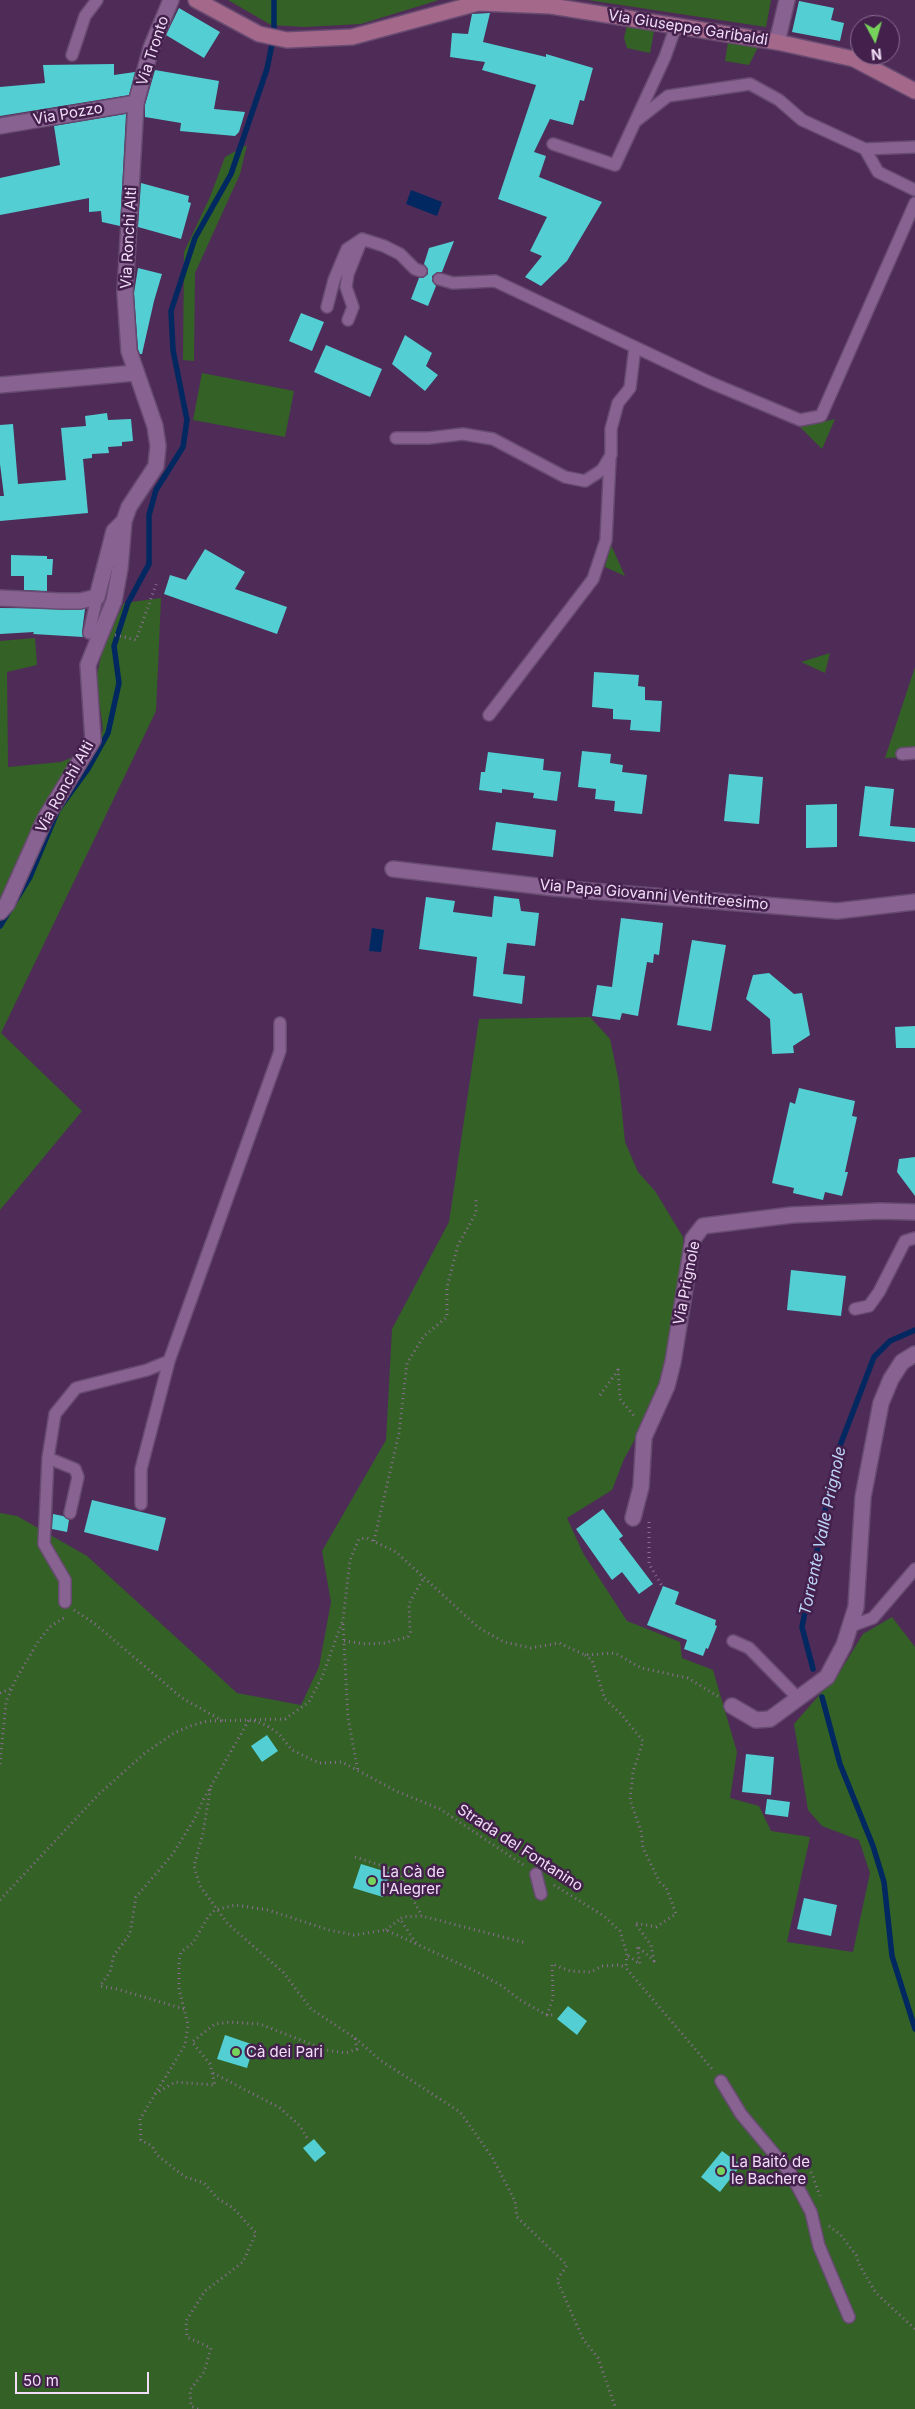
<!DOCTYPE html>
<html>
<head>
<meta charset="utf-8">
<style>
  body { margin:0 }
  #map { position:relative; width:915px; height:2409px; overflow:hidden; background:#4e2c57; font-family:Inter,sans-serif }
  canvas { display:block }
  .north { position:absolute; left:850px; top:15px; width:50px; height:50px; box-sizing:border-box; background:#43214c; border:1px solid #896c91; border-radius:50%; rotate:174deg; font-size:14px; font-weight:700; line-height:20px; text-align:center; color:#f2ddf8 }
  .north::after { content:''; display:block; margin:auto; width:18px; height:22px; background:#76d25a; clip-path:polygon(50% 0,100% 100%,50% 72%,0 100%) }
  .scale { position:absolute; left:15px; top:2372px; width:134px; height:22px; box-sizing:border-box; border:2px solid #f2ddf8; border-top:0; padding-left:6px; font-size:15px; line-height:18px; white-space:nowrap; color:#f2ddf8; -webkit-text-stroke:4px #43214c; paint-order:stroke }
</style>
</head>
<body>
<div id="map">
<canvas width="915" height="2409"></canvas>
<div class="north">N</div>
<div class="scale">50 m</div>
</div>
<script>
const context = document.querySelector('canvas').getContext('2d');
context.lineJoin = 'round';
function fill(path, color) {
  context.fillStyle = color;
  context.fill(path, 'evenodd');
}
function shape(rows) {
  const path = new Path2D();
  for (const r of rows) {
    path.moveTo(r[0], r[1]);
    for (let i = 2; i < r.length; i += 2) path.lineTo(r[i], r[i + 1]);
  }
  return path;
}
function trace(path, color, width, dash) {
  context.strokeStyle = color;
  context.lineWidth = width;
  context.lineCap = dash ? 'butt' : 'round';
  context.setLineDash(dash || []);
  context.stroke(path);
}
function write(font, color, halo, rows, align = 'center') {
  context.font = font + ' Inter,sans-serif';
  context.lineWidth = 5;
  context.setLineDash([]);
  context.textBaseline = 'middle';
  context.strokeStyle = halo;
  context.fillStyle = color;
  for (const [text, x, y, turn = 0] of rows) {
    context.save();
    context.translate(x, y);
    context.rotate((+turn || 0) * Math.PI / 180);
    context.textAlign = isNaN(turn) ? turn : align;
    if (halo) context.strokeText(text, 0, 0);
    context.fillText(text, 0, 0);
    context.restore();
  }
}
fill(shape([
  [228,0,439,0,361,24,304,27,271,25],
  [588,0,771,0,766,27],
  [627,26,654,31,650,53,627,48,624,38],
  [728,42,758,47,749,65,725,61],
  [247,145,240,174,195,273,194,361,183,360,184,252,210,197,225,157],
  [202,373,294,391,285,437,193,420],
  [835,419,822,449,800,427],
  [611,545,625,576,605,567],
  [161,598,156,711,1,1033,82,1111,0,1210,0,926,18,901,37,865,50,819,98,743,103,729,96,679,104,643,124,603],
  [35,638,37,665,7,672,8,767,61,762,76,756,0,909,0,641],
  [830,653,825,673,801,662],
  [915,667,915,757,885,758],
  [590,1017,610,1039,619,1082,625,1142,638,1172,655,1191,683,1237,684,1262,665,1378,647,1418,624,1459,612,1490,567,1518,583,1553,627,1621,680,1642,682,1658,713,1670,737,1752,730,1798,759,1806,771,1831,810,1837,787,1942,853,1952,870,1873,859,1840,822,1826,808,1810,794,1724,841,1670,863,1634,892,1617,915,1647,915,2409,0,2409,0,1513,17,1516,87,1556,237,1693,301,1705,319,1667,331,1602,322,1551,386,1440,392,1329,449,1222,479,1019]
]), '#346126');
fill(shape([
  [411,190,442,202,437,216,406,204],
  [372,928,384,930,381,952,369,951]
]), '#012860');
trace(shape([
  [0,926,30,877,58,810,88,769,108,733,119,683,114,646,128,603,149,564,149,515,156,490,183,447,187,420,173,350,171,311,195,238,231,174,267,69,274,34,274,0],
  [813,1669,802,1627,836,1456,874,1357,890,1341,915,1330],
  [822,1697,840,1764,873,1846,884,1882,892,1956,915,2029]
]), '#012860', 5.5);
fill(shape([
  [799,1,834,8,831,20,844,23,840,41,792,32],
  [179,8,220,32,204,58,166,35],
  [490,13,483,42,546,57,546,54,593,68,584,101,580,100,573,125,550,119,534,152,546,156,539,177,602,202,567,261,541,286,525,277,542,256,530,251,547,217,498,199,536,85,482,70,485,62,450,57,452,33,468,34,472,14],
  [114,64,114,75,135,72,129,95,0,116,0,87,45,83,43,65],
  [155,70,219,81,214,109,245,112,239,132,235,136,180,131,181,123,145,117,145,105],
  [126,114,120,226,102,222,101,211,89,212,89,198,0,215,0,178,60,165,54,126],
  [141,183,189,196,188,202,191,203,181,239,138,227],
  [454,241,442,272,437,272,432,276,432,281,436,286,428,306,411,299,419,278,423,278,428,274,428,269,424,264,429,248],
  [138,268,162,274,154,301,142,354,140,354,138,349,134,293],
  [301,313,324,322,312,351,289,341],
  [405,335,432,353,426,366,438,375,425,391,392,364],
  [326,345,382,369,370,397,314,372],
  [107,413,108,420,131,419,133,441,122,442,122,446,108,447,109,453,92,454,92,458,83,459,88,513,0,521,0,496,4,496,0,464,0,425,13,424,18,484,66,480,61,428,86,426,85,416],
  [205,549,245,572,235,589,287,607,277,634,164,594,170,575,186,580],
  [11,555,47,556,47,559,53,559,52,575,47,575,47,591,24,590,24,576,11,576],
  [0,608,85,609,82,632,83,637,33,634,34,632,0,634],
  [594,672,639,675,638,686,645,687,645,700,662,701,660,732,630,730,631,720,613,719,613,709,592,707],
  [582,751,611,754,610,763,623,765,622,772,647,775,642,814,614,811,615,801,595,799,596,789,578,787],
  [488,752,544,759,543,770,561,772,557,801,533,798,534,793,502,789,502,793,479,790,481,772,485,772],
  [729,774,763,777,759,824,724,821],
  [865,786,894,789,890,826,915,828,915,842,859,836],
  [837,804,837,847,806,848,806,805],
  [496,822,556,830,553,857,492,850],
  [494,896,519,899,521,911,539,913,535,946,507,943,503,974,525,976,522,1004,473,996,477,957,419,949,426,897,455,901,453,912,492,917],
  [621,918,663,923,659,955,654,954,653,963,647,962,638,1016,622,1013,620,1020,592,1016,597,985,612,987],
  [692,940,726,945,711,1031,677,1025],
  [769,973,794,994,802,993,810,1035,793,1046,794,1053,772,1054,770,1019,746,999,753,975],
  [915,1026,915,1048,896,1048,895,1027],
  [799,1088,855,1101,852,1116,857,1117,845,1172,848,1172,842,1196,825,1192,823,1200,793,1193,794,1188,772,1183,790,1102,795,1104],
  [915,1157,915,1196,897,1172,899,1159],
  [791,1270,846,1276,841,1316,787,1310],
  [92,1500,166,1518,158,1551,84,1532],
  [603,1509,623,1536,619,1539,653,1584,639,1594,622,1572,612,1580,576,1529],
  [53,1514,63,1516,69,1520,67,1532,52,1529],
  [663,1586,679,1592,675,1604,716,1620,715,1625,717,1626,708,1649,706,1648,703,1656,684,1649,687,1640,647,1625],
  [267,1735,278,1751,262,1762,251,1746],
  [746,1754,774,1757,771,1795,742,1792],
  [767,1799,790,1802,788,1817,765,1814],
  [361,1864,390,1873,383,1897,353,1888],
  [804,1898,837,1905,831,1936,797,1929],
  [568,2006,587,2021,577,2035,557,2019],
  [225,2035,254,2045,247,2068,217,2059],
  [314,2139,326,2153,315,2162,303,2148],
  [722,2151,741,2165,720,2192,701,2177]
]), '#53cfd4');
const lane = shape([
  [72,55,85,16,97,0],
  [636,121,668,96,750,84,779,100,802,120,865,149,915,147],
  [553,144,615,165,665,57,676,26],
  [865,149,878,172,915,190],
  [439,279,453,283,495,281,709,382,800,420,821,416,915,203],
  [327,307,334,280,347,249,362,239],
  [348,320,353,307,346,287,348,274,362,239,384,246,400,254,415,269,421,271],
  [396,438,429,438,463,434,493,439,565,477,585,481,602,470,611,455,611,429,618,403,630,388,635,347],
  [89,633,97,597],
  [489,715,593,579,606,540,610,459],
  [902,754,915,753],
  [855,1309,869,1306,879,1292,905,1241,915,1238],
  [48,1458,75,1469,78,1477,70,1513],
  [141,1504,141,1469,169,1361,280,1051,280,1023],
  [65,1602,65,1580,44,1544,48,1458,55,1414,76,1388,147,1370,169,1361],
  [851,1626,873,1618,915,1569],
  [733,1641,749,1648,798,1698],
  [536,1874,541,1894],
  [721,2081,741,2114,791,2174,811,2212,819,2246,849,2317]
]);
const street = shape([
  [777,42,787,0],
  [0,126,136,103],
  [0,385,135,373],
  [0,598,60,601,80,601,97,597,114,531,121,524],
  [393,869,554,888,837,911,915,902],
  [0,912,7,904,45,819,93,740,88,665,114,601,120,568,124,521,129,507,156,466,158,446,155,426,129,351,125,293,136,103,151,48,171,0],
  [633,1518,641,1487,644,1437,667,1386,673,1362,693,1239,703,1226,792,1215,880,1211,915,1212],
  [732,1706,756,1720,770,1719,827,1677,844,1645,856,1607,863,1497,881,1403,891,1379,902,1362,915,1354]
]);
const secondary = shape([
  [196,0,259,34,287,40,352,37,478,3,551,6,777,42,854,59,915,91]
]);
trace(lane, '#684b71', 14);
trace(street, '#684b71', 18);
trace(secondary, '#684b71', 18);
trace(shape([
  [115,635,136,640,157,582],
  [600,1395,618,1370,620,1399,636,1418],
  [649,1522,649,1564,662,1586],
  [374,1541,399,1433,407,1363,424,1336,447,1317,447,1287,458,1245,476,1213,476,1198],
  [74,1610,95,1624,182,1698,223,1721],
  [343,1624,348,1718,358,1771],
  [344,1641,366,1644,384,1643,408,1637,410,1632,409,1604,424,1577],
  [585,1655,592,1660,605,1699,621,1714,643,1741,633,1772,630,1800,641,1831,643,1848,660,1883,666,1887,676,1914,656,1927,635,1923,651,1945,654,1961,637,1946,640,1964,627,1955],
  [0,1693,12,1688],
  [254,1721,266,1725,279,1734,292,1750,319,1763,342,1762,396,1791,440,1809,525,1866],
  [0,1764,6,1702,15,1681,39,1640,51,1626,67,1616],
  [355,1857,392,1869,399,1874,422,1916],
  [554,1885,604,1916,620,1931,627,1954,626,1968,713,2070],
  [0,1900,99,1794,145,1753,174,1733,193,1725,208,1721,285,1719,309,1702,322,1677,343,1620,350,1560,359,1539,367,1538,396,1552,479,1628,504,1642,531,1648,559,1643,585,1655,615,1653,641,1668,688,1678,719,1697],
  [386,1930,400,1919],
  [416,1943,400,1919,403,1917,422,1916,526,1943],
  [184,2009,117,1989,100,1986,110,1972,114,1955,130,1934,136,1897,172,1855,195,1818,203,1800,249,1720],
  [547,2015,553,1998,552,1964,570,1971,591,1972,602,1966,620,1965,626,1968],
  [355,2038,380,2060,460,2112,492,2157,515,2201,517,2217,567,2265,557,2280,583,2339,598,2358,616,2409],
  [213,2073,280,2108,300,2126,307,2138],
  [155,2094,175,2082,215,2085,210,2064,192,2042,215,2024,230,2022,260,2024,326,2050,346,2053,357,2049,355,2038,311,2009,283,1972,228,1924,200,1886,194,1866,203,1833,211,1785],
  [805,2164,812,2174,820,2196],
  [829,2226,840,2234,856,2255,860,2266,876,2293,915,2329],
  [198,2409,191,2406,190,2390,204,2372,211,2348,187,2337,186,2321,205,2291,243,2262,256,2233,233,2208,217,2198,204,2183,185,2177,157,2155,152,2146,141,2140,140,2119,185,2045,188,2025,179,1989,179,1961,181,1952,193,1943,208,1917,215,1910,235,1905,268,1910,329,1930,354,1935,386,1930,477,1972,502,1986,520,2000,547,2015,555,2015]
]), '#8b6e93', 3, [1, 4]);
trace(lane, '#886392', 11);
trace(street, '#886392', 15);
trace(secondary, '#a4688a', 15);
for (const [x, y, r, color] of [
  [372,1881,5,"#76d25a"],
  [236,2052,5,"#76d25a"],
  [721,2171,5,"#76d25a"]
]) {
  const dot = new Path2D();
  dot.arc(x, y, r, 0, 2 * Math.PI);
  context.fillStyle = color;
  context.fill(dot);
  trace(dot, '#43214c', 2);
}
write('15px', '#f2ddf8', '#43214c', [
  ["Via Giuseppe Garibaldi",688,28,9],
  ["Via Tronto",153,51,-72],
  ["Via Pozzo",68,114,-10],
  ["Via Ronchi Alti",129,238,-87],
  ["Via Ronchi Alti",65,787,-61],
  ["Via Papa Giovanni Ventitreesimo",654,895,5],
  ["Via Prignole",687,1283,-79],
  ["Strada del Fontanino",520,1848,33]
]);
write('15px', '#f2ddf8', '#43214c', [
  ["La Cà de",382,1872],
  ["l'Alegrer",382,1889],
  ["Cà dei Pari",246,2052],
  ["La Baitó de",731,2162],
  ["le Bachere",731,2179]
], 'left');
write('italic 16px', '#bed5f8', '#43214c', [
  ["Torrente Valle Prignole",823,1531,-78]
]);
</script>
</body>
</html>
